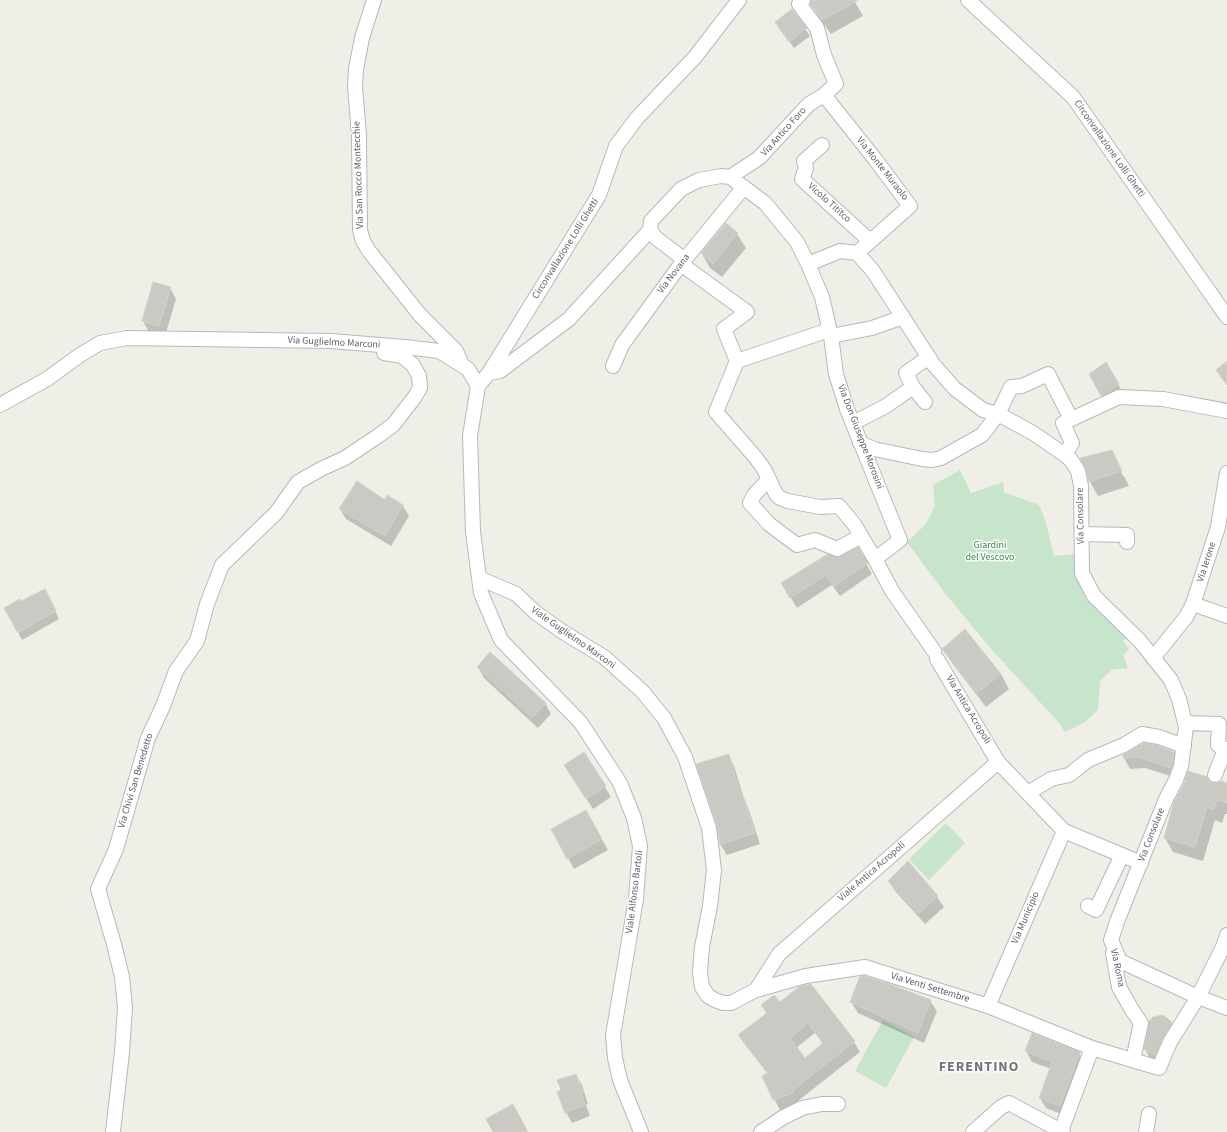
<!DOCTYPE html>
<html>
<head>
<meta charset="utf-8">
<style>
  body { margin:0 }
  canvas { display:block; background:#f0efe7 }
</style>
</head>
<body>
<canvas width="1227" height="1132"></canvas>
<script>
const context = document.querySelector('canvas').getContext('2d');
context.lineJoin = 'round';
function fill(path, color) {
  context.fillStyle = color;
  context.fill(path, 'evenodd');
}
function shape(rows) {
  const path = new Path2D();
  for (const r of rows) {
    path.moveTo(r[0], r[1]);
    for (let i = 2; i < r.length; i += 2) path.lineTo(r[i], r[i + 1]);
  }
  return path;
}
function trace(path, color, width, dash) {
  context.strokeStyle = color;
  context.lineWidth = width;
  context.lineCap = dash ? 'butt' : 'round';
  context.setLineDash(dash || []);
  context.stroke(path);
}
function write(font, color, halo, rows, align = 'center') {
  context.font = font + ' "Source Sans 3",sans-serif';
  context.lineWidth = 3;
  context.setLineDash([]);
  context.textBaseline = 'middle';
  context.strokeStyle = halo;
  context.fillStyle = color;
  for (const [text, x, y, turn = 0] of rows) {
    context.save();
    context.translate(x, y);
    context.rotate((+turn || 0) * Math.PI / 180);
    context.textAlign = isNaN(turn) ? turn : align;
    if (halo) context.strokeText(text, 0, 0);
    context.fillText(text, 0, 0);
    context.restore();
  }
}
fill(shape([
  [960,470,971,493,1003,482,1004,492,1039,505,1045,519,1054,556,1082,553,1078,569,1132,633,1123,641,1129,649,1123,655,1128,668,1112,670,1100,681,1098,710,1085,722,1065,732,1059,723,992,650,944,592,907,542,925,525,935,506,933,485],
  [946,823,965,843,929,880,909,859],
  [883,1020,914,1037,886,1088,855,1071]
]), '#c6e5ca');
fill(shape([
  [812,0,854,0,863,16,831,34,820,19,811,4],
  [792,10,810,36,794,48,780,29],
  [726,224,737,234,746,248,722,277,710,268,702,254],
  [154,283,170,288,176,299,165,336,149,332,143,321],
  [1106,364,1122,391,1106,402,1091,374],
  [1112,451,1119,465,1118,465,1123,476,1124,476,1129,486,1098,496,1090,482],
  [385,501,403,506,409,516,391,546,346,519,340,509],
  [858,549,872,574,840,596,832,585,797,608,782,583],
  [48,597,59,619,22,640,5,608,21,602],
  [943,649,1001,674,1009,689,986,707,952,663],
  [478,667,545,703,551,714,538,728,484,678],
  [1174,752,1180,763,1177,778,1145,768,1130,769,1124,758,1124,755],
  [728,755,734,766,745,802,749,810,760,844,727,855,720,844],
  [572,776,605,787,611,797,593,809],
  [1208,782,1212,784,1227,784,1227,814,1225,814,1222,823,1215,820,1203,861,1173,852,1165,838],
  [592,822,608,850,574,869,568,858],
  [908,863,937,897,944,907,925,924,895,891,889,881],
  [810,985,854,1042,860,1052,798,1101,799,1104,780,1110,763,1077,768,1074,746,1046,740,1035,767,1014,762,1006,780,1004],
  [815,1033,823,1044,805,1059,796,1048],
  [930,1001,937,1011,924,1043,858,1013,851,1002],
  [1163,1016,1171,1023,1180,1037,1153,1064,1145,1049],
  [1026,1051,1079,1053,1085,1064,1066,1116,1046,1108,1040,1098,1051,1069,1032,1062],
  [576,1075,582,1085,588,1104,586,1105,590,1116,572,1123,566,1112,562,1091]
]), '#0003');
const building = shape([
  [811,0,858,0,822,20,810,4,811,0],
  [792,9,807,28,789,42,775,22,792,9],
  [726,223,738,233,713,264,701,253,726,223],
  [153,282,171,287,159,326,142,321,153,282],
  [1227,361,1227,385,1216,370,1227,361],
  [1106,362,1119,384,1108,392,1101,396,1089,374,1106,362],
  [1112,450,1122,471,1089,482,1086,469,1080,458,1112,450],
  [357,481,385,500,387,495,403,505,385,536,339,509,357,481],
  [858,547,868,563,834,586,826,575,790,598,781,583,828,554,838,557,858,547],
  [45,589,56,611,18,633,4,608,20,599,21,601,45,589],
  [965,629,1001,674,977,693,942,649,965,629],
  [490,652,546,703,532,718,477,667,490,652],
  [1144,743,1157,745,1174,752,1171,768,1139,757,1123,758,1123,755,1144,743],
  [584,752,606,786,586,799,564,765,584,752],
  [729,754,742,799,744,798,755,833,720,845,717,825,696,764,729,754],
  [1188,771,1207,777,1209,781,1212,783,1217,783,1221,781,1227,783,1227,803,1217,800,1214,809,1207,807,1195,847,1164,838,1174,802,1184,784,1188,771],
  [586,810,602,839,567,859,551,829,586,810],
  [908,861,938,896,918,914,888,881,908,861],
  [860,976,864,976,887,983,931,1000,918,1033,850,1002,860,976],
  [811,984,855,1041,793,1090,793,1093,773,1100,762,1076,768,1073,738,1035,767,1013,761,1005,774,995,780,1002,800,986,811,984],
  [808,1023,823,1043,805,1058,790,1038,808,1023],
  [1163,1015,1172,1022,1162,1039,1155,1055,1144,1049,1149,1021,1153,1017,1163,1015],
  [1032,1033,1080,1052,1060,1106,1039,1098,1052,1062,1025,1051,1032,1033],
  [576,1074,583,1093,581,1094,585,1105,565,1113,557,1092,561,1090,557,1080,576,1074],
  [513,1104,528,1132,493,1132,486,1119,513,1104]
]);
fill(building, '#cbc9c4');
trace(building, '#d4d2c6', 1);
const minor = shape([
  [374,0,362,38,356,69,355,87,359,135,360,230,363,241,369,251,420,315,456,351,462,365],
  [968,0,1073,97,1227,317],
  [824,95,875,159,910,206,857,253],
  [822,145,804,161,806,168,802,179,870,241],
  [730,177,759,158,809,104,824,95,836,84,824,55,817,28,799,4,803,0],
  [685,260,656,238,650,230,651,221,681,189,699,180,721,176,730,177,765,203,797,242,808,264,840,251,857,253,873,271,933,364,955,389,983,410,998,414,1033,433,1065,455,1071,460,1078,471,1081,486,1082,573,1094,596,1140,641,1171,680,1179,699,1186,727,1181,766,1176,780,1166,799,1118,919,1111,940,1120,961,1198,997,1227,1008],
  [681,264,747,312,724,329,737,361],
  [808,264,822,297,831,336,836,374,847,409,900,540,875,559,892,591,934,651],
  [829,330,737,361,716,412,756,458,764,469,776,494,780,498,788,501,820,507,839,506,854,524,875,559],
  [831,336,872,328,903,317],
  [613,366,622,345,681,264,744,187],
  [489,373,500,371,569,319,650,230],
  [478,386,489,373,599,195,616,146,637,118,695,57,739,0],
  [913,387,925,402],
  [0,405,47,379,80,355,100,343,127,338,331,341,405,347,439,351,468,369,478,386,470,436,473,532,481,593,501,640,581,723,620,783,634,818,640,846,636,899,613,1035,615,1058,620,1080,641,1132],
  [853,423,886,406,913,387,906,373,929,357],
  [860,443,874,449,922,459,932,460,941,458,982,435,998,414,1011,387,1022,386,1048,374,1071,419],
  [1065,455,1072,443,1063,423,1119,397,1163,399,1227,411],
  [769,479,754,495,750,503,769,524,797,545,815,540,837,549,861,536],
  [1082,534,1127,535,1127,542],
  [479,578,516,594,536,613,563,632,604,657,642,691,664,718,685,757,709,828,714,870,710,906,702,947,700,972,702,987,708,996,715,1000,723,1003,731,1003,756,990,806,976,865,967,988,1006,1092,1048,1159,1068,1170,1042,1198,997,1223,947,1227,935],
  [1193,604,1227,616],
  [1153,658,1186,617,1193,604,1218,527,1227,473],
  [937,659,998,762,1064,831,1141,863],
  [1185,723,1219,724,1218,745,1225,749,1215,775],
  [1028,793,1051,779,1069,775,1088,760,1124,745,1142,734,1159,737,1184,746],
  [1088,906,1096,910,1122,855],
  [1113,953,1119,987,1132,1010,1141,1023,1133,1060],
  [756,990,779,954,998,762],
  [988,1006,1064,831],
  [1061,1131,1092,1048],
  [113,1132,122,1052,125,1008,122,977,114,944,98,889,116,849,148,738,163,706,176,671,197,641,207,604,222,565,276,513,298,482,321,469,345,458,378,436,393,425,414,398,420,388,419,376,413,365,402,356,384,353],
  [761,1132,782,1118,802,1108,822,1104,838,1104],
  [973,1132,1001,1107,1009,1103,1063,1132],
  [1146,1132,1149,1114]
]);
trace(minor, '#b7b8bd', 16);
trace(minor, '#fff', 14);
write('10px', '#5f6166', '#fff', [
  ["Via Antico Foro",784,132,-48],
  ["Circonvallazione Lolli Ghetti",1109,149,55],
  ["Via Monte Muraolo",882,169,52],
  ["Via San Rocco Montecchie",359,175,-92],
  ["Vicolo Tititco",829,203,42],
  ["Circonvallazione Lolli Ghetti",566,249,-58],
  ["Via Novana",674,274,-53],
  ["Via Guglielmo Marconi",334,343,3],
  ["Via Don Giuseppe Morosini",860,437,69],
  ["Via Consolare",1081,516,-91],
  ["Via Ierone",1207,562,-72],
  ["Viale Guglielmo Marconi",573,638,35],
  ["Via Antica Acropoli",968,710,59],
  ["Via Chivi San Benedetto",136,781,-73],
  ["Via Consolare",1152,835,-69],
  ["Viale Antica Acropoli",872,872,-41],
  ["Viale Alfonso Bartoli",635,892,-83],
  ["Via Municipio",1026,918,-67],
  ["Via Roma",1117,968,78],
  ["Via Venti Settembre",930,988,17]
]);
write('10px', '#3b8148', '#fff', [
  ["Giardini",990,546],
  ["del Vescovo",990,558]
]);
context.letterSpacing = '1px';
write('bold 14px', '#707378', '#fff', [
  ["FERENTINO",979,1068]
]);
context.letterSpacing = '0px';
</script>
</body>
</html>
